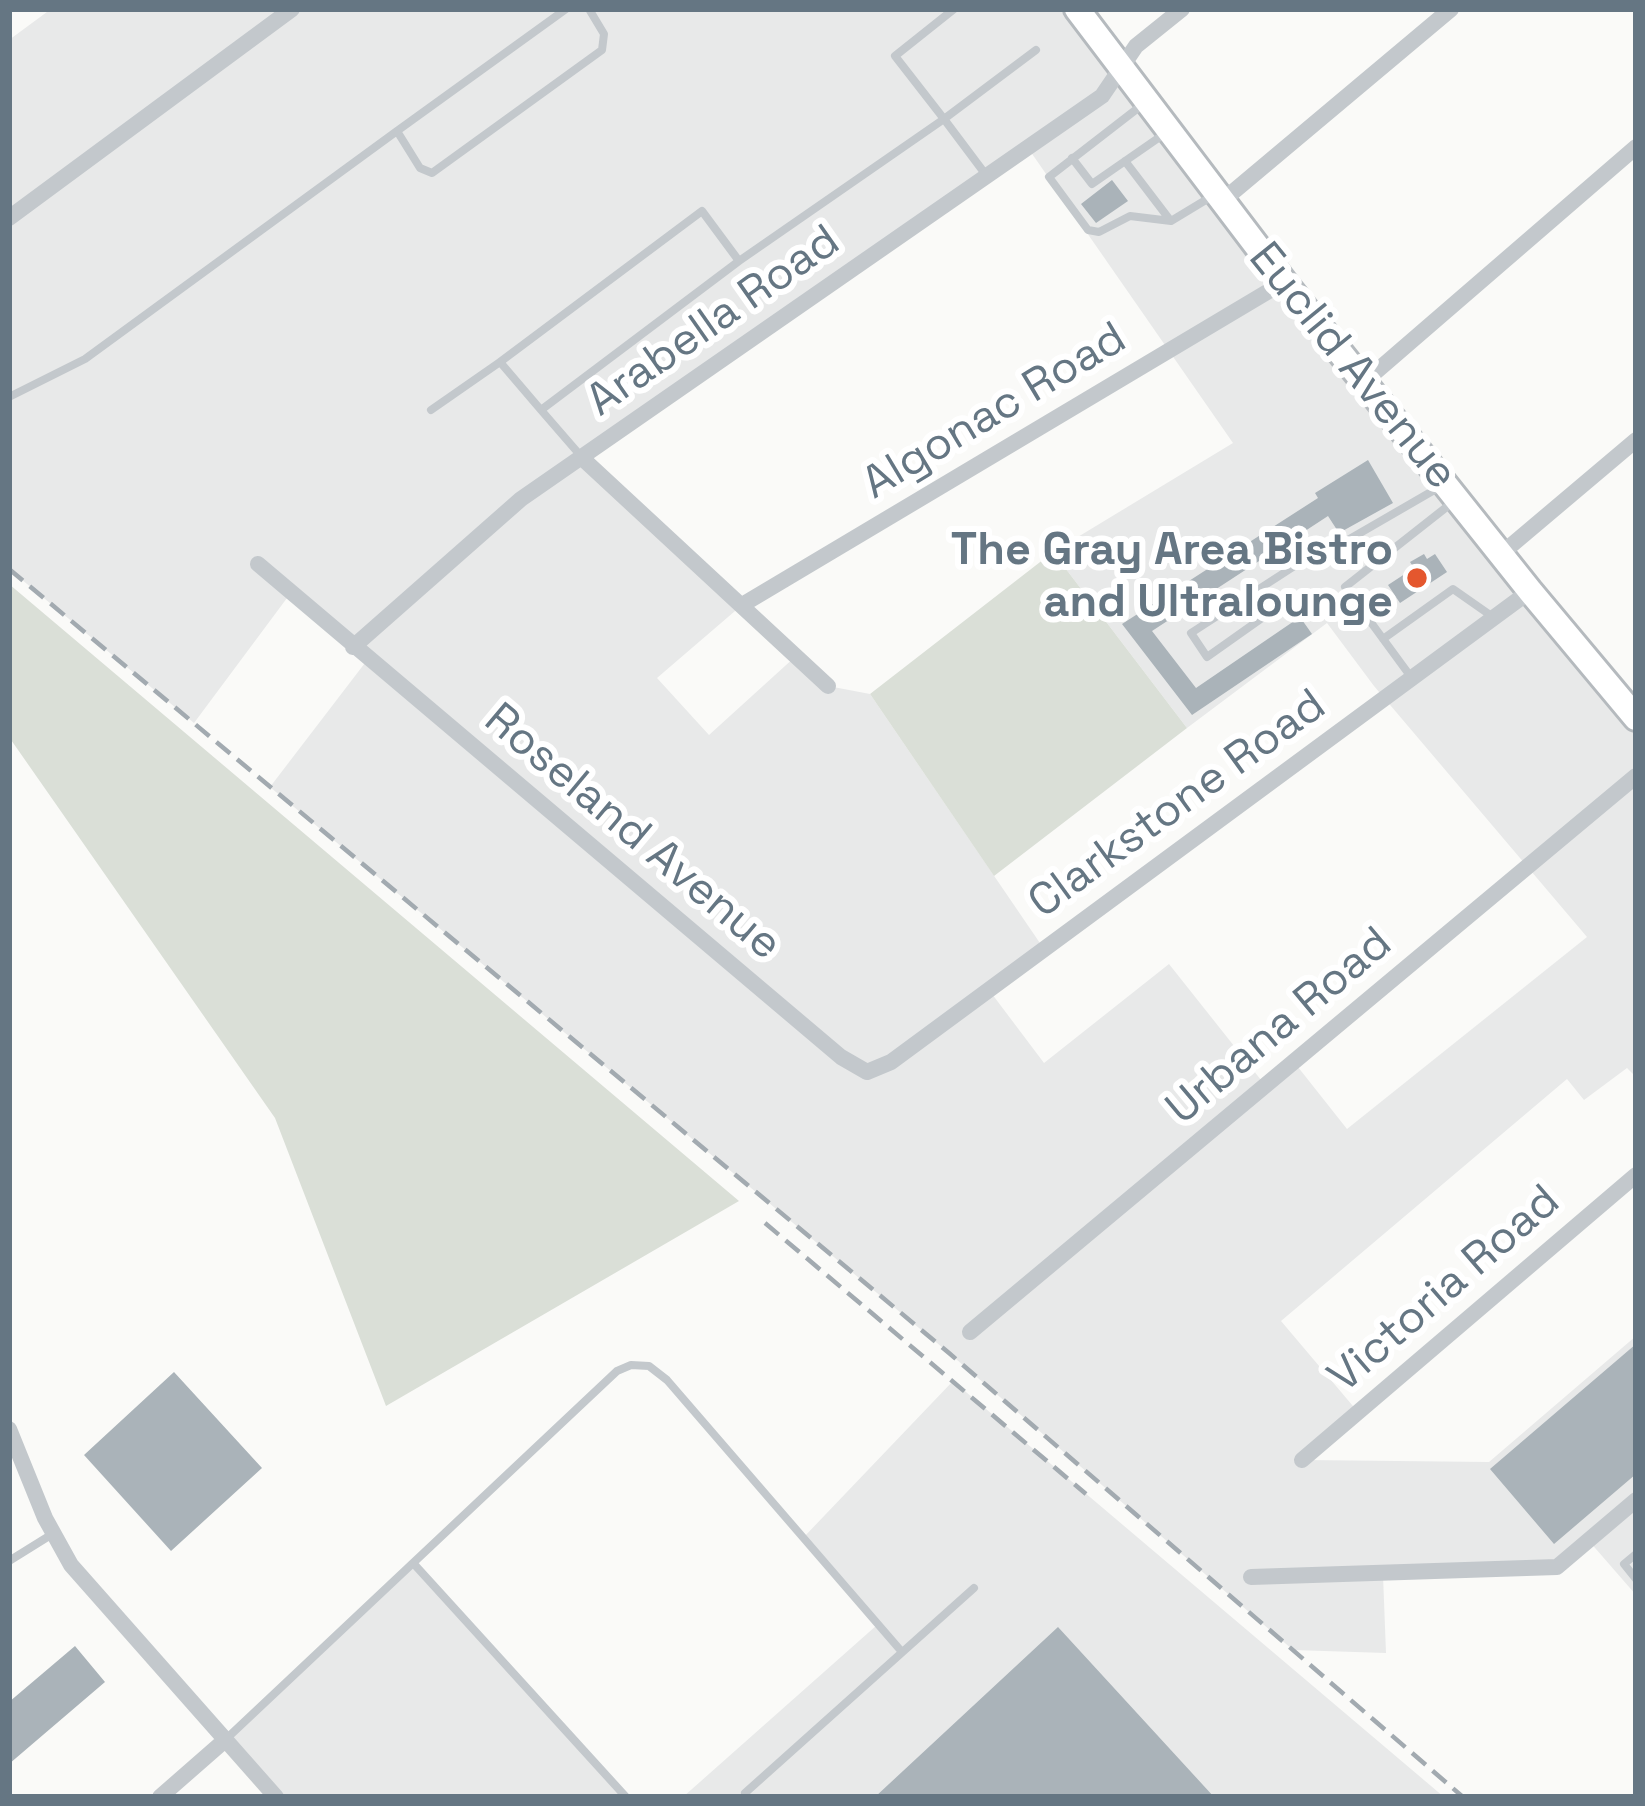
<!DOCTYPE html>
<html>
<head>
<meta charset="utf-8">
<style>
  body { margin:0 }
  #map { position:relative; width:1645px; height:1806px; overflow:hidden; background:#fafaf8; font-family:"Space Grotesk",sans-serif }
  canvas { display:block }
  .frame { position:absolute; inset:0; border:12px solid #657683; pointer-events:none }
</style>
</head>
<body>
<div id="map">
<canvas width="1645" height="1806"></canvas>
<div class="frame"></div>
</div>
<script>
const context = document.querySelector('canvas').getContext('2d');
context.lineJoin = 'round';
function fill(path, color) {
  context.fillStyle = color;
  context.fill(path, 'evenodd');
}
function shape(rows) {
  const path = new Path2D();
  for (const r of rows) {
    path.moveTo(r[0], r[1]);
    for (let i = 2; i < r.length; i += 2) path.lineTo(r[i], r[i + 1]);
  }
  return path;
}
function trace(path, color, width, dash) {
  context.strokeStyle = color;
  context.lineWidth = width;
  context.lineCap = dash ? 'butt' : 'round';
  context.setLineDash(dash || []);
  context.stroke(path);
}
function write(font, color, halo, rows, align = 'center') {
  context.font = font + ' "Space Grotesk",sans-serif';
  context.lineWidth = 12;
  context.setLineDash([]);
  context.textBaseline = 'middle';
  context.strokeStyle = halo;
  context.fillStyle = color;
  for (const [text, x, y, turn = 0] of rows) {
    context.save();
    context.translate(x, y);
    context.rotate((+turn || 0) * Math.PI / 180);
    context.textAlign = isNaN(turn) ? turn : align;
    if (halo) context.strokeText(text, 0, 0);
    context.fillText(text, 0, 0);
    context.restore();
  }
}
fill(shape([
  [51,9,1077,9,1636,718,1636,1077,1627,1068,1584,1100,1567,1079,1281,1321,1358,1412,1305,1460,1489,1462,1636,1336,1636,1595,1589,1541,1557,1567,1383,1575,1386,1653,1293,1650,949,1353,270,787,368,659,290,594,194,723,9,569,9,40],
  [1028,148,1233,443,1053,552,1187,728,1327,623,1374,686,1587,937,1347,1129,1294,1062,1265,1085,1169,964,1044,1063,989,990,1044,949,870,694,828,686,796,656,709,735,657,678,742,605,583,457],
  [953,1381,1444,1797,683,1797,877,1625,803,1538],
  [414,1564,626,1797,276,1797,224,1741]
]), '#e8e9e9');
fill(shape([
  [1053,552,1187,728,994,876,870,694],
  [9,584,739,1201,386,1406,275,1118,9,737]
]), '#dadfd7');
fill(shape([
  [1112,180,1128,201,1096,223,1081,204],
  [1368,460,1393,503,1339,533,1328,516,1152,631,1196,688,1300,617,1312,634,1192,715,1122,624,1318,498,1315,493],
  [1424,554,1427,559,1435,554,1447,572,1400,603,1388,585,1414,568,1410,562],
  [1636,1344,1636,1474,1554,1544,1490,1469],
  [174,1372,262,1468,171,1551,84,1455],
  [1058,1627,1214,1797,875,1797],
  [75,1646,105,1682,9,1764,9,1702]
]), '#aab3b9');
const primary = shape([
  [1077,9,1284,282,1530,591,1636,718]
]);
trace(primary, '#b5babe', 30);
trace(shape([
  [566,9,397,131,420,168,432,173,602,50,604,34,589,9],
  [954,9,895,56,944,119,1036,50],
  [1142,105,1049,177,1088,230,1099,232,1130,216,1171,221,1214,195],
  [1072,158,1092,184,1167,132],
  [1125,161,1170,220],
  [500,362,702,211,739,261],
  [9,397,85,359,397,131],
  [431,410,500,362,541,410],
  [580,455,541,410,739,261,944,119,986,175],
  [1259,589,1272,611,1207,657,1191,633,1310,556,1341,544,1443,485],
  [1383,639,1453,589,1493,617],
  [1411,677,1345,587,1453,502],
  [1636,1554,1624,1564,1636,1579],
  [9,1561,54,1533],
  [414,1564,626,1797],
  [225,1740,617,1371,631,1365,649,1366,667,1380,902,1652],
  [745,1793,974,1588]
]), '#c3c8cc', 8);
trace(shape([
  [1221,202,1451,9],
  [9,218,292,9],
  [1364,382,1636,147],
  [582,458,828,686],
  [1501,554,1636,440],
  [258,564,841,1057,867,1072,891,1062,1530,591],
  [742,605,1284,282],
  [353,647,521,499,1102,96,1136,46,1182,9],
  [970,1332,1636,776],
  [9,1429,45,1518,71,1565,276,1797],
  [1302,1460,1636,1175],
  [1251,1577,1557,1567,1636,1500],
  [160,1797,224,1741]
]), '#c3c8cc', 16);
trace(primary, '#fff', 24);
trace(shape([
  [9,569,949,1353,1463,1797],
  [765,1223,1086,1494]
]), '#a2aab0', 4.5, [18, 9]);
for (const [x, y, r, color] of [
  [1417,578,12,"#e4572e"]
]) {
  const dot = new Path2D();
  dot.arc(x, y, r, 0, 2 * Math.PI);
  context.fillStyle = color;
  context.fill(dot);
  trace(dot, '#fff', 4.5);
}
write('45px', '#657683', '#fff', [
  ["Arabella Road",714,322,-35],
  ["Euclid Avenue",1352,367,51],
  ["Algonac Road",995,412,-31],
  ["Clarkstone Road",1178,805,-36],
  ["Roseland Avenue",632,833,40],
  ["Urbana Road",1280,1027,-40],
  ["Victoria Road",1445,1290,-41]
]);
write('bold 45px', '#657683', '#fff', [
  ["The Gray Area Bistro",1393,552],
  ["and Ultralounge",1393,604]
], 'right');
</script>
</body>
</html>
